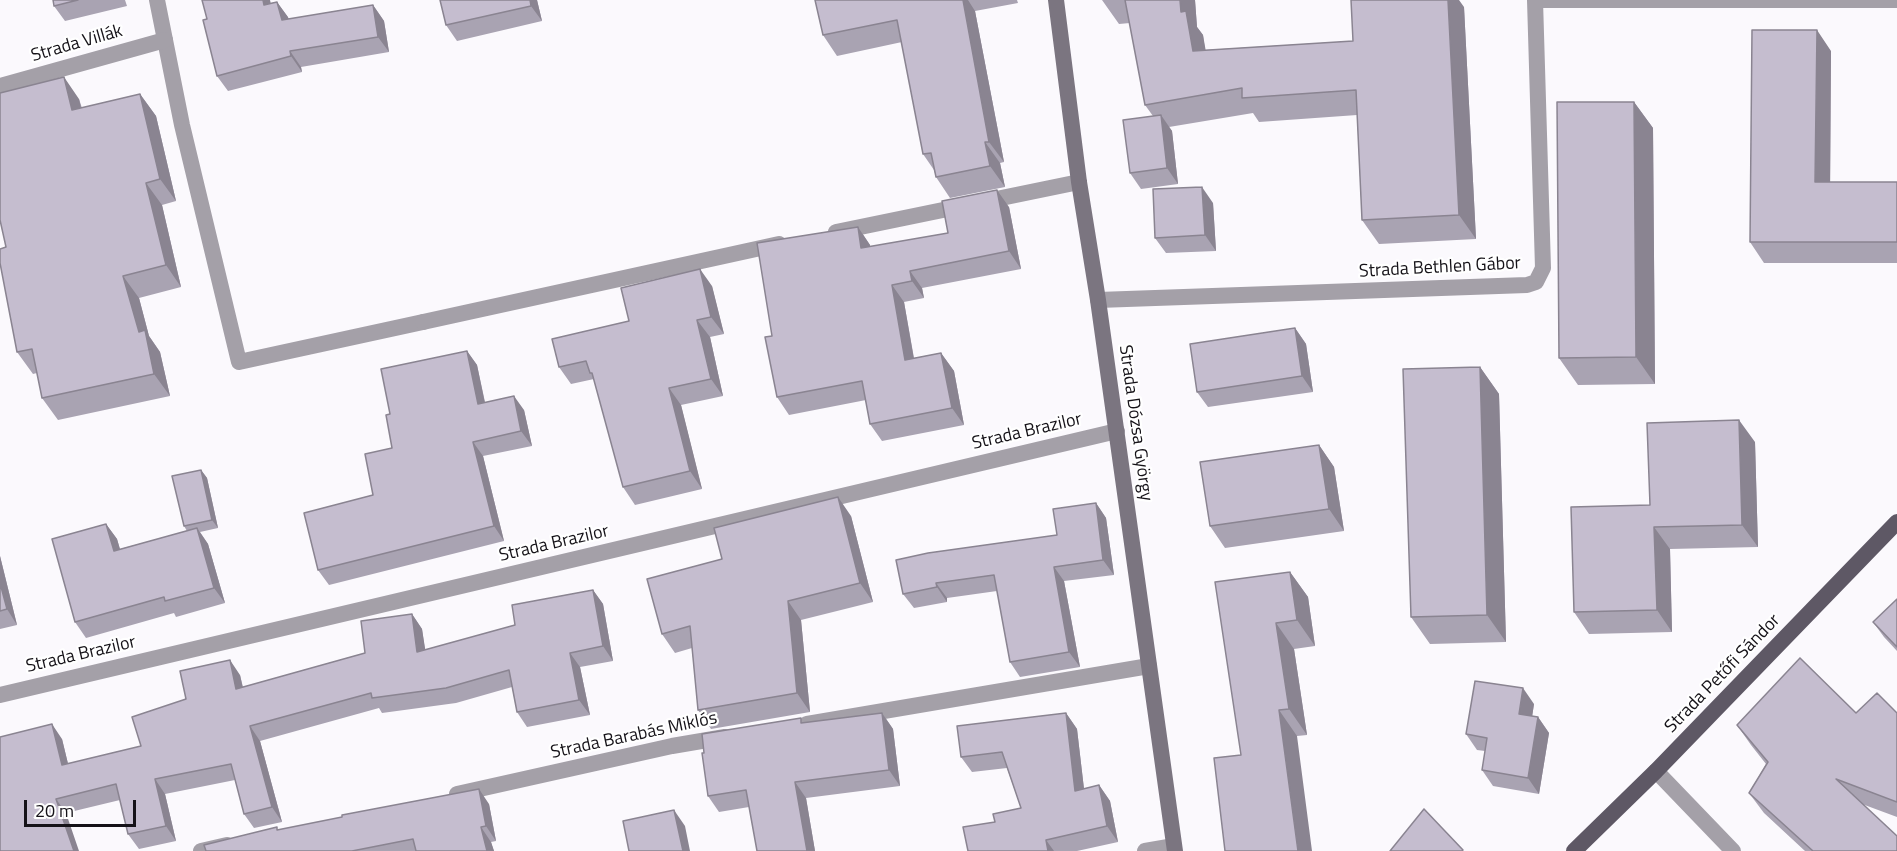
<!DOCTYPE html>
<html>
<head>
<meta charset="utf-8">
<style>
  body { margin:0 }
  #map { position:relative; width:1897px; height:851px; overflow:hidden; background:#fbf9fd; font-family:"Titillium Web",sans-serif }
  canvas { display:block }
  .scale { position:absolute; left:24px; top:800px; width:112px; height:27px; box-sizing:border-box; border:3px solid #151218; border-top:0; padding-left:8px; font-size:18px; line-height:21px; white-space:nowrap; color:#151218; -webkit-text-stroke:4px #fff; paint-order:stroke }
</style>
</head>
<body>
<div id="map">
<canvas width="1897" height="851"></canvas>
<div class="scale">20 m</div>
</div>
<script>
const context = document.querySelector('canvas').getContext('2d');
context.lineJoin = 'round';
function shape(rows) {
  const path = new Path2D();
  for (const r of rows) {
    path.moveTo(r[0], r[1]);
    for (let i = 2; i < r.length; i += 2) path.lineTo(r[i], r[i + 1]);
  }
  return path;
}
function trace(path, color, width, dash) {
  context.strokeStyle = color;
  context.lineWidth = width;
  context.lineCap = dash ? 'butt' : 'round';
  context.setLineDash(dash || []);
  context.stroke(path);
}
function fill(path, color) {
  context.fillStyle = color;
  context.fill(path, 'evenodd');
}
function write(font, color, halo, rows, align = 'center') {
  context.font = font + ' "Titillium Web",sans-serif';
  context.lineWidth = 4.5;
  context.setLineDash([]);
  context.textBaseline = 'middle';
  context.strokeStyle = halo;
  context.fillStyle = color;
  for (const [text, x, y, turn = 0] of rows) {
    context.save();
    context.translate(x, y);
    context.rotate((+turn || 0) * Math.PI / 180);
    context.textAlign = isNaN(turn) ? turn : align;
    if (halo) context.strokeText(text, 0, 0);
    context.fillText(text, 0, 0);
    context.restore();
  }
}
trace(shape([
  [157,0,182,125,239,362,423,322]
]), '#a4a0a8', 16);
trace(shape([
  [1535,0,1897,0],
  [0,86,165,40],
  [836,232,1079,182],
  [1098,300,1527,285,1536,282,1543,268,1535,0],
  [423,322,779,244],
  [0,695,1117,431],
  [807,724,1149,666],
  [1656,771,1733,851],
  [457,794,672,746,725,737],
  [201,851,227,845],
  [1145,851,1174,846]
]), '#a4a0a8', 16);
trace(shape([
  [1056,0,1079,182,1098,300,1175,851]
]), '#7b7580', 16);
trace(shape([
  [1574,851,1656,771,1897,522]
]), '#5e5865', 16);
fill(shape([
  [53,0,125,0,127,6,65,21,54,6],
  [440,0,537,0,542,21,457,41,446,25],
  [815,0,1017,0,1018,3,975,11,1004,162,1000,163,1005,187,950,198,936,177,934,170,923,154,902,42,837,56,823,35],
  [1102,0,1195,0,1197,27,1203,35,1205,50,1353,41,1464,7,1476,239,1379,244,1362,220,1357,115,1259,122,1253,113,1169,127,1172,131,1178,184,1141,189,1130,173,1153,116,1145,105,1130,23,1119,24],
  [277,2,289,19,373,5,384,21,389,52,301,67,302,72,228,91,217,76,271,3],
  [1831,51,1830,182,1897,182,1897,263,1764,263,1750,242],
  [140,94,156,116,176,201,162,205,181,287,139,298,149,336,160,352,170,396,58,420,42,398,37,373,33,374,17,352,6,247,79,99,82,108],
  [1634,102,1653,128,1655,384,1578,385,1559,358],
  [1213,203,1216,251,1166,253,1155,238],
  [1009,207,1021,269,922,288,924,298,904,302,914,358,941,353,954,371,964,425,882,441,870,424,866,400,789,415,777,397,772,336,858,227,870,245,870,247,948,233],
  [712,286,724,334,710,337,723,396,681,405,702,489,635,505,623,487,594,379,571,384,559,367,629,321],
  [1295,328,1306,344,1313,392,1208,407,1197,392],
  [467,351,477,365,485,402,524,410,532,446,483,456,504,541,329,585,318,570,373,495,392,448,390,414],
  [1480,367,1499,394,1506,642,1430,644,1411,617],
  [1755,442,1758,547,1670,549,1672,632,1589,634,1574,612,1650,505],
  [1319,445,1334,467,1344,531,1225,548,1210,526],
  [201,470,207,478,218,528,200,532,208,544,225,603,176,617,174,613,86,638,75,622,106,524,117,539,120,549,187,531,184,526],
  [1096,503,1106,518,1114,575,1064,581,1080,667,1020,677,1010,662,997,591,947,598,947,602,914,608,903,594,1057,535],
  [851,516,873,602,801,620,810,712,711,729,698,710,692,648,675,653,662,634,722,559],
  [0,556,17,625,0,629],
  [1290,572,1308,597,1315,646,1294,649,1307,735,1297,736,1241,755],
  [593,590,603,604,613,661,580,667,590,715,527,727,517,712,512,687,456,703,382,713,379,708,260,741,282,822,254,828,244,814,235,780,165,794,176,841,139,849,128,834,120,800,66,813,0,851,62,739,68,764,141,746,186,699,240,675,243,687,365,653,412,614,422,629,425,650,515,625],
  [1897,599,1897,651,1884,637,1873,622],
  [1534,704,1532,717,1538,717,1549,733,1539,794,1493,786,1482,770,1485,751,1477,750,1466,734],
  [882,713,893,729,900,786,806,798,815,851,757,851,749,807,719,812,708,796,805,723],
  [1066,713,1077,729,1084,789,1099,785,1110,801,1118,842,1077,851,968,851,995,822,1021,808,1007,768,972,772,961,757],
  [1856,713,1897,713,1897,817,1862,804,1897,851,1805,851,1764,813,1749,793,1766,764,1751,745,1737,725],
  [489,804,496,841,491,842,494,851,206,851]
]), '#a9a3b2');
fill(shape([
  [263,0,270,0,275,20,264,5],
  [530,0,537,0,542,21,531,6],
  [963,0,968,0,975,11,1004,162,989,142],
  [1180,0,1195,0,1197,27,1203,35,1210,75,1193,51,1181,12],
  [1448,0,1459,0,1464,7,1476,239,1459,215],
  [277,2,288,17,293,35,282,20],
  [373,5,384,21,389,52,378,37],
  [1817,30,1831,51,1830,203,1815,182],
  [290,51,301,67,302,72,291,56],
  [64,77,79,99,87,133,72,110],
  [140,94,156,116,176,201,160,179],
  [1634,102,1653,128,1655,384,1636,357],
  [1161,115,1172,131,1178,184,1167,168],
  [985,142,1000,163,1005,187,990,166],
  [146,183,162,205,181,287,166,265],
  [1202,187,1213,203,1216,251,1205,235],
  [997,190,1009,207,1021,269,1009,251],
  [858,227,870,245,873,266,861,248],
  [700,269,712,286,724,334,711,317],
  [910,271,922,288,924,298,912,281],
  [123,276,139,298,149,336,160,352,170,396,154,374,139,332],
  [892,285,904,302,917,377,905,360],
  [697,320,710,337,723,396,711,379],
  [1295,328,1306,344,1313,392,1302,376],
  [467,351,477,365,488,418,478,404],
  [941,353,954,371,964,425,952,408],
  [1480,367,1499,394,1506,642,1487,615],
  [669,388,681,405,702,489,690,471],
  [514,396,524,410,532,446,521,431],
  [1739,420,1755,442,1758,547,1742,525],
  [473,442,483,456,504,541,494,526],
  [1319,445,1334,467,1344,531,1329,509],
  [201,470,207,478,218,528,212,520],
  [838,497,851,516,873,602,860,583],
  [1096,503,1106,518,1114,575,1103,560],
  [106,524,117,539,125,567,114,551],
  [1654,527,1670,549,1672,632,1657,610],
  [197,528,208,544,225,603,214,588],
  [0,556,17,625,7,609,0,583],
  [1054,567,1064,581,1080,667,1069,652],
  [1290,572,1308,597,1315,646,1297,620],
  [936,583,947,598,947,602,937,587],
  [593,590,603,604,613,661,603,646],
  [788,601,801,620,810,712,797,693],
  [412,614,422,629,428,667,417,652],
  [1276,623,1294,649,1307,735,1289,709],
  [570,653,580,667,590,715,579,700],
  [230,660,240,675,246,703,236,689],
  [1523,688,1534,704,1530,730,1519,714],
  [1279,710,1297,736,1312,851,1298,851],
  [882,713,893,729,900,786,889,770],
  [1066,713,1077,729,1086,806,1075,791],
  [1538,717,1549,733,1539,794,1528,778],
  [52,724,62,739,72,780,62,765],
  [250,726,260,741,282,822,272,807],
  [155,779,165,794,176,841,166,826],
  [795,782,806,798,815,851,807,851],
  [1099,785,1110,801,1118,842,1107,826],
  [479,789,489,804,496,841,486,826],
  [56,799,66,813,79,851,74,851],
  [674,810,685,826,690,851,683,851],
  [481,827,491,842,494,851,487,851],
  [1046,840,1054,851,1048,851]
]), '#8a8491');
const building = shape([
  [53,0,78,0,54,6,53,0],
  [202,0,263,0,264,5,277,2,282,20,373,5,378,37,290,51,291,56,217,76,203,20,207,19,202,0],
  [440,0,530,0,531,6,446,25,440,0],
  [815,0,963,0,989,142,985,142,990,166,936,177,931,153,923,154,897,20,823,35,815,0],
  [1125,0,1180,0,1181,12,1186,11,1193,51,1353,41,1351,0,1448,0,1459,215,1362,220,1356,90,1242,98,1242,88,1145,105,1125,0],
  [1752,30,1817,30,1815,182,1897,182,1897,242,1750,242,1752,30],
  [64,77,72,110,140,94,160,179,146,183,166,265,123,276,139,332,145,330,154,374,42,398,32,349,17,352,0,263,0,249,6,247,0,220,0,93,64,77],
  [1557,102,1634,102,1636,357,1559,358,1557,102],
  [1161,115,1167,168,1130,173,1123,120,1161,115],
  [1202,187,1205,235,1155,238,1153,189,1202,187],
  [997,190,1009,251,910,271,912,281,892,285,905,360,941,353,952,408,870,424,862,381,777,397,765,337,772,336,757,243,858,227,861,248,948,233,942,201,997,190],
  [700,269,711,317,697,320,711,379,669,388,690,471,623,487,592,373,590,373,586,361,559,367,552,339,629,321,621,288,700,269],
  [1295,328,1302,376,1197,392,1190,344,1295,328],
  [467,351,478,404,514,396,521,431,473,442,494,526,318,570,304,513,373,495,365,454,392,448,386,415,390,414,381,369,467,351],
  [1480,367,1487,615,1411,617,1403,369,1480,367],
  [1739,420,1742,525,1654,527,1657,610,1574,612,1571,507,1650,505,1647,423,1739,420],
  [1319,445,1329,509,1210,526,1200,462,1319,445],
  [201,470,212,520,184,526,172,476,201,470],
  [838,497,860,583,788,601,797,693,698,710,690,626,662,634,647,579,722,559,714,528,838,497],
  [1096,503,1103,560,1054,567,1069,652,1010,662,994,575,936,583,937,587,903,594,896,560,928,553,1057,535,1053,509,1096,503],
  [106,524,114,551,197,528,214,588,165,601,164,597,75,622,52,539,106,524],
  [1290,572,1297,620,1276,623,1289,709,1279,710,1298,851,1225,851,1214,758,1241,755,1215,582,1290,572],
  [0,583,7,609,0,611,0,583],
  [593,590,603,646,570,653,579,700,517,712,509,670,446,688,372,698,371,693,250,726,272,807,244,814,231,764,155,779,166,826,128,834,116,784,56,799,74,851,0,851,0,737,52,724,62,765,141,746,132,717,186,699,180,671,230,660,236,689,365,653,361,621,412,614,417,652,515,625,512,605,593,590],
  [1897,599,1897,647,1873,622,1897,599],
  [1800,658,1856,713,1877,693,1897,713,1897,802,1836,779,1897,836,1897,851,1813,851,1749,793,1768,762,1737,725,1800,658],
  [1475,681,1523,688,1519,714,1538,717,1528,778,1482,770,1487,738,1466,734,1475,681],
  [882,713,889,770,795,782,807,851,757,851,746,790,708,796,702,753,704,753,702,734,801,718,801,723,882,713],
  [1066,713,1075,791,1099,785,1107,826,1046,840,1048,851,968,851,963,827,995,822,993,814,1021,808,1002,752,961,757,957,726,1066,713],
  [479,789,486,826,481,827,487,851,416,851,413,839,352,851,206,851,204,845,277,827,277,830,342,817,342,815,479,789],
  [1424,809,1463,850,1462,851,1390,851,1424,809],
  [674,810,683,851,629,851,623,821,674,810]
]);
fill(building, '#c5bdcf');
trace(building, '#8a8491', 1.5);
write('18px', '#151218', '#fff', [
  ["Strada Villák",77,44,-16],
  ["Strada Bethlen Gábor",1440,268,-3],
  ["Strada Dózsa György",1135,423,82],
  ["Strada Brazilor",1027,432,-13],
  ["Strada Brazilor",554,544,-13],
  ["Strada Brazilor",81,655,-13],
  ["Strada Petőfi Sándor",1723,674,-46],
  ["Strada Barabás Miklós",634,736,-12]
]);
</script>
</body>
</html>
